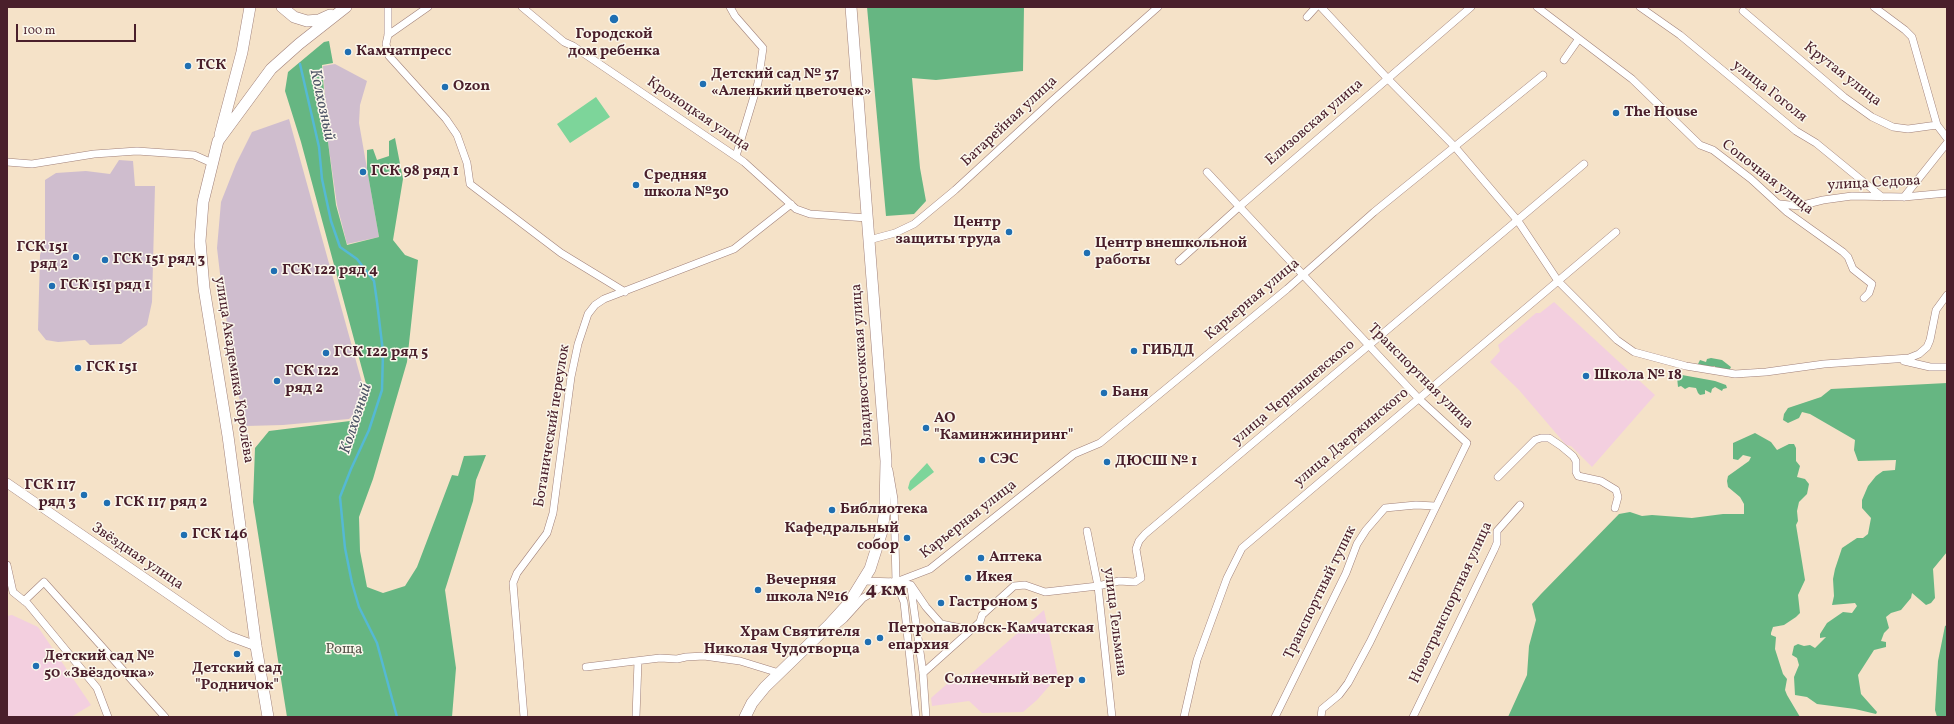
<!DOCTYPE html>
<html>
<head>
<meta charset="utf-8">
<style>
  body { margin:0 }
  #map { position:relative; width:1954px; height:724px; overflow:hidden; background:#f5e2c8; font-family:Vollkorn,serif }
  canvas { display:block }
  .frame { position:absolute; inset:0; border:8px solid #4a1f2b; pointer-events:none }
  .scale { position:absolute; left:16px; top:24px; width:120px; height:18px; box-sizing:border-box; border:2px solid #4a1f2b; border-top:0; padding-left:5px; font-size:12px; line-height:14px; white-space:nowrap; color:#4a1f2b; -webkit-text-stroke:3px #fbf7ec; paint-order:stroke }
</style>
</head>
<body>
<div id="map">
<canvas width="1954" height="724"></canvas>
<div class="frame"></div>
<div class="scale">100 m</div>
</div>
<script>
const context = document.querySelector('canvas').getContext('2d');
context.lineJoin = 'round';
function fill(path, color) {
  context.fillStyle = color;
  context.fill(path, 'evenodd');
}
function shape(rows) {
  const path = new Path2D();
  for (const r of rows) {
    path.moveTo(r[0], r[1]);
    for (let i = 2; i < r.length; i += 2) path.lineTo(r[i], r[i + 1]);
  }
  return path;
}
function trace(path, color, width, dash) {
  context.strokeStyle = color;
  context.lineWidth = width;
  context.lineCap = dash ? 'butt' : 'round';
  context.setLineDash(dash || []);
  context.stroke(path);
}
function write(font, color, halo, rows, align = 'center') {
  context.font = font + ' Vollkorn,serif';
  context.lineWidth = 3;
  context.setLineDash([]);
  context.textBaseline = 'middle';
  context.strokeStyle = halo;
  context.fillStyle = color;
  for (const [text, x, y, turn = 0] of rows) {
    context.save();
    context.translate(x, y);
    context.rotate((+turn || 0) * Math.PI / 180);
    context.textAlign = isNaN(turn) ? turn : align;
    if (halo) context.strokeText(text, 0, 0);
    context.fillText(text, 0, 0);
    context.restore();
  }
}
fill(shape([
  [1554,302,1655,395,1592,467,1571,446,1566,445,1519,390,1490,362,1500,351,1498,345,1536,313,1540,313],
  [1044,610,1058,676,1037,700,1023,712,982,713,969,701,932,706,931,698,947,684,973,672],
  [12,615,38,627,91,705,71,717,7,717,7,616]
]), '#f3cfdf');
fill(shape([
  [335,64,367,81,360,105,359,123,379,237,347,244,337,205,328,142,323,66],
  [289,119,366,397,358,411,349,419,283,425,246,426,237,389,222,291,217,248,221,202,236,164,252,132],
  [119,160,133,161,135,186,155,186,152,302,147,325,121,344,90,345,85,340,58,342,46,340,38,330,40,255,45,239,45,180,56,173,86,171,110,174]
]), '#cfbdce');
fill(shape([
  [596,97,610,117,570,143,557,124],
  [927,463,934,472,910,491,908,488,910,481]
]), '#7dd59a');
fill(shape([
  [867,7,1024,7,1023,71,936,80,912,78,920,168,926,201,914,214,886,216],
  [329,41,333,63,322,65,328,142,336,205,347,245,379,237,367,169,367,150,373,149,377,160,389,156,389,141,395,138,403,179,393,240,405,255,418,260,407,362,373,479,359,517,360,551,367,587,383,593,405,586,417,567,452,475,458,476,464,456,486,455,476,480,473,501,445,590,456,668,452,717,287,717,253,502,255,448,269,431,350,421,359,412,369,395,301,142,285,91,288,72,324,42],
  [1711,358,1722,360,1731,367,1729,371,1715,368,1715,366,1708,367,1698,364,1700,360,1706,362,1707,359],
  [1682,375,1715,381,1726,385,1727,388,1723,389,1722,391,1715,387,1712,389,1711,393,1705,390,1705,394,1700,395,1698,393,1696,388,1689,387,1685,389,1681,386,1678,387,1677,377],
  [1947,383,1947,552,1933,569,1935,598,1931,603,1926,605,1912,593,1911,598,1901,610,1891,613,1886,617,1889,628,1884,633,1881,641,1886,642,1886,647,1874,650,1858,675,1861,694,1877,712,1876,714,1855,709,1817,704,1807,697,1795,695,1794,677,1799,665,1797,658,1792,655,1794,646,1798,644,1804,646,1810,645,1815,648,1826,637,1820,638,1820,634,1827,623,1843,612,1852,613,1857,606,1855,603,1832,605,1834,596,1833,579,1835,569,1842,548,1857,538,1863,538,1868,534,1871,518,1862,508,1862,500,1868,486,1876,476,1883,471,1895,470,1896,460,1858,461,1854,450,1855,440,1810,414,1802,412,1799,418,1788,423,1783,420,1784,414,1788,408,1821,397,1831,389],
  [1755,433,1771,442,1777,450,1789,444,1794,444,1796,448,1796,461,1800,466,1797,477,1805,479,1809,484,1807,494,1799,502,1797,511,1798,521,1796,525,1805,580,1798,595,1800,613,1796,617,1784,625,1773,627,1771,633,1771,635,1776,637,1775,649,1783,674,1787,679,1785,690,1787,695,1800,717,1508,717,1527,675,1529,646,1536,620,1532,604,1541,594,1619,514,1630,512,1642,516,1652,515,1692,518,1723,514,1744,514,1744,504,1740,497,1728,487,1727,481,1728,476,1749,461,1751,457,1743,455,1738,460,1733,459,1733,443],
  [1947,625,1947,717,1937,717,1935,710,1938,661,1945,626]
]), '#66b682');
trace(shape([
  [300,64,319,147,322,179,331,221,340,247,357,259,374,281,377,302,383,352,382,390,369,430,351,469,340,497,345,548,352,583,359,607,377,643,397,717]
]), '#55b9d4', 2.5);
const minor = shape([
  [388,7,388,35,386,44,389,56,446,119,457,135,467,163,470,184,561,253,625,292],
  [522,7,564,42,573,46,744,162,796,209,810,214,867,218],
  [730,7,735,16,763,48,758,83,736,156],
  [1321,7,1387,78,1455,147,1518,221,1558,281,1617,340,1634,352,1686,366,1735,374,1766,372,1824,364,1909,358,1919,354,1927,347,1930,340,1936,310,1947,295],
  [1537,7,1632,79,1700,145,1713,150,1751,179,1787,212,1843,252,1848,257,1853,269,1872,284,1869,293,1864,298],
  [1640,7,1680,35,1796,131,1816,143,1882,197],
  [1874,7,1905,30,1912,37,1937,125,1947,138],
  [1743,11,1844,97,1872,117,1893,127,1908,129,1937,125],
  [1307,17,1316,7],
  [388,35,428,7],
  [1564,60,1578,40],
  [7,162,32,164,94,154,137,151,194,155,212,163],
  [1207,172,1419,399,1467,443,1370,642,1348,683,1339,695,1322,709,1321,717],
  [1904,197,1947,143],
  [1780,204,1799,206,1823,200,1852,196,1904,197,1947,193],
  [869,240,895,233,914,224,955,190,1053,100,1158,7],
  [1179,261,1240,206,1471,7],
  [1904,361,1930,367,1947,367],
  [889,470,894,499,896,582,904,602,916,717],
  [1498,477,1535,440,1541,438,1549,438,1561,446,1573,456,1576,461,1576,472,1578,476,1601,481,1616,490,1618,497,1615,508],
  [1087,531,1098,586,1112,717],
  [7,565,13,592,28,604,97,688,108,717],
  [864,581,896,582,930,569,1074,454,1100,443,1287,289,1374,212,1543,75],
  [896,582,911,585,926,607,941,624,971,630,980,622,982,615,1014,586,1025,585,1045,592,1098,586,1119,581,1135,582,1141,578,1136,549,1139,541,1145,534,1584,164],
  [911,588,923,673,926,717],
  [24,601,44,582,165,717],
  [827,633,844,619,863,598,890,582],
  [586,667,660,658,677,659,686,657,704,656,740,661,779,673],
  [923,673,971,630],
  [524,717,513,583,517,573,547,533,553,513,571,377,578,344,588,314,595,305,604,299,734,249,791,204],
  [636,717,638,661],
  [1184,717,1197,660,1227,578,1242,548,1616,232],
  [1275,717,1346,573,1357,544,1366,530,1385,508,1416,505,1435,506],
  [1413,717,1494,550,1497,543,1497,531,1520,505]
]);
const tertiary = shape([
  [7,483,229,636,256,646]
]);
const primary = shape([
  [282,7,294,17,307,21,319,20,330,15],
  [220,135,242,52,250,7],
  [268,717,256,646,228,436,204,288,200,241,203,202,218,141,271,69,299,44,346,7],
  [745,717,752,703,765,687,829,625,849,603,870,569,882,531,885,509,886,461,851,7]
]);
trace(minor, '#a0807a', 8);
trace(tertiary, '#a0807a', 10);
trace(primary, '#a0807a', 12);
trace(minor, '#fff', 7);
trace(tertiary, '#fff', 9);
trace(primary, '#fff', 11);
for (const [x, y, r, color] of [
  [614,19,5,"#1f6fb2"],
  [348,52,4,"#1f6fb2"],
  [188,66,4,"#1f6fb2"],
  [703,84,4,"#1f6fb2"],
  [445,87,4,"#1f6fb2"],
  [1616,113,4,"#1f6fb2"],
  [363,172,4,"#1f6fb2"],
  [636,185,4,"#1f6fb2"],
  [1009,232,4,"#1f6fb2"],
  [1087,253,4,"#1f6fb2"],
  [76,257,4,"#1f6fb2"],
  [105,260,4,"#1f6fb2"],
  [274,271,4,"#1f6fb2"],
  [52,286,4,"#1f6fb2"],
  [1134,351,4,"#1f6fb2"],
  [326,353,4,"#1f6fb2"],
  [78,368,4,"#1f6fb2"],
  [1586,376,4,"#1f6fb2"],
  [277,381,4,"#1f6fb2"],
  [1104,393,4,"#1f6fb2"],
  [926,428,4,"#1f6fb2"],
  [982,460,4,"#1f6fb2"],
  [1107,462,4,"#1f6fb2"],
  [84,495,4,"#1f6fb2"],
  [107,503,4,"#1f6fb2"],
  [832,510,4,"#1f6fb2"],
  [184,535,4,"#1f6fb2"],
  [907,538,4,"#1f6fb2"],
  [981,558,4,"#1f6fb2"],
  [968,578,4,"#1f6fb2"],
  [758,590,4,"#1f6fb2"],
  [941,603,4,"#1f6fb2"],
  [880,638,4,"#1f6fb2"],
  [868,642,4,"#1f6fb2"],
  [237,654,4,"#1f6fb2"],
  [36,666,4,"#1f6fb2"],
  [1082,680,4,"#1f6fb2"]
]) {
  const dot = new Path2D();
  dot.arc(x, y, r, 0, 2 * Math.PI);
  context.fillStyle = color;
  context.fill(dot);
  trace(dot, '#fbf7ec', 1.5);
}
write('bold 15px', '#4a1f2b', '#fbf7ec', [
  ["Городской",614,35,"center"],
  ["дом ребенка",614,52,"center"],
  ["Камчатпресс",356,52],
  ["ТСК",196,66],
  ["Детский сад № 37",711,75],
  ["«Аленький цветочек»",711,92],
  ["Ozon",453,87],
  ["The House",1624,113],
  ["ГСК 98 ряд 1",371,172],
  ["Средняя",644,176],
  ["школа №30",644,193],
  ["Центр",1001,223,"right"],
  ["защиты труда",1001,240,"right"],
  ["Центр внешкольной",1095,244],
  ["работы",1095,261],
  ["ГСК 151",68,248,"right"],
  ["ряд 2",68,265,"right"],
  ["ГСК 151 ряд 3",113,260],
  ["ГСК 122 ряд 4",282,271],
  ["ГСК 151 ряд 1",60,286],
  ["ГИБДД",1142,351],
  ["ГСК 122 ряд 5",334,353],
  ["ГСК 151",86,368],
  ["ГСК 122",285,372],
  ["ряд 2",285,389],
  ["Школа № 18",1594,376],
  ["Баня",1112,393],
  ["АО",934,419],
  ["\"Каминжиниринг\"",934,436],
  ["СЭС",990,460],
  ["ДЮСШ № 1",1115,462],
  ["ГСК 117",76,486,"right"],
  ["ряд 3",76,503,"right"],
  ["ГСК 117 ряд 2",115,503],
  ["Библиотека",840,510],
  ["Кафедральный",899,529,"right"],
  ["собор",899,546,"right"],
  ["ГСК 146",192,535],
  ["Аптека",989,558],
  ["Икея",976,578],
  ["Вечерняя",766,581],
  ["школа №16",766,598],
  ["Гастроном 5",949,603],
  ["Петропавловск-Камчатская",888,629],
  ["епархия",888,646],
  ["Храм Святителя",860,633,"right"],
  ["Николая Чудотворца",860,650,"right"],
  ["Детский сад №",44,657],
  ["50 «Звёздочка»",44,674],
  ["Детский сад",237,669,"center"],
  ["\"Родничок\"",237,686,"center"],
  ["Солнечный ветер",1074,680,"right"]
], 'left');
write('15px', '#4a1f2b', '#fbf7ec', [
  ["Крутая улица",1842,75,38],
  ["улица Гоголя",1769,92,38],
  ["Кроноцкая улица",698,115,34],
  ["Батарейная улица",1010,122,-43],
  ["Елизовская улица",1315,123,-41],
  ["Сопочная улица",1767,178,38],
  ["улица Седова",1874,184,-3],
  ["Карьерная улица",1253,300,-40],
  ["Владивостокская улица",863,365,-94],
  ["улица Академика Королёва",233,370,81],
  ["Транспортная улица",1420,377,45],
  ["улица Чернышевского",1294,393,-40],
  ["Ботанический переулок",553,426,-81],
  ["улица Дзержинского",1352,438,-40],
  ["Карьерная улица",969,520,-38],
  ["Звёздная улица",137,557,34],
  ["Транспортный тупик",1321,593,-64],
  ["Новотранспортная улица",1452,603,-65],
  ["улица Тельмана",1114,622,83]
]);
write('15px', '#59564c', '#fbf7ec', [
  ["Роща",344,650]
]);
write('italic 16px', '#4e5566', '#fbf7ec', [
  ["Колхозный",321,105,78],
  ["Колхозный",357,419,-72]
]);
write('bold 19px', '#4a1f2b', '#fbf7ec', [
  ["4 км",886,592]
]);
</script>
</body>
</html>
